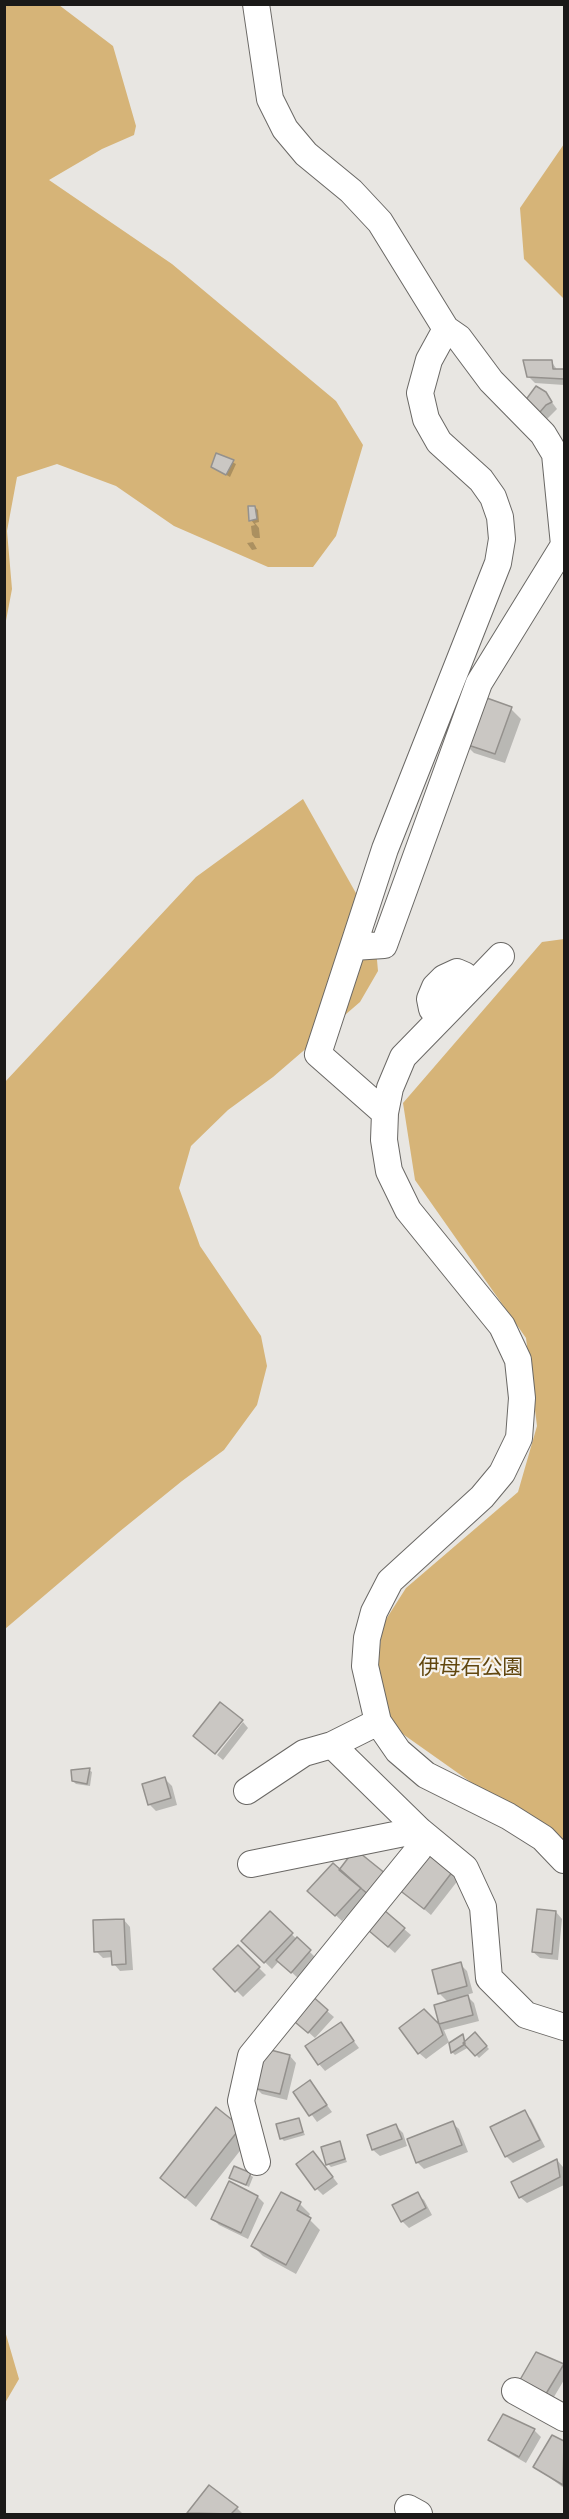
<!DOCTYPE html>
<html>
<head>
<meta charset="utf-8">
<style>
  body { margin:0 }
  #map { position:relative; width:569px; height:2519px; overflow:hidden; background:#e8e6e2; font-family:"Fira Sans Condensed",sans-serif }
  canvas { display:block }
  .frame { position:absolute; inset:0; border:6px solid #1a1918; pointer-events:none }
</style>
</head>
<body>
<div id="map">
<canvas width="569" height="2519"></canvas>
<div class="frame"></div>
</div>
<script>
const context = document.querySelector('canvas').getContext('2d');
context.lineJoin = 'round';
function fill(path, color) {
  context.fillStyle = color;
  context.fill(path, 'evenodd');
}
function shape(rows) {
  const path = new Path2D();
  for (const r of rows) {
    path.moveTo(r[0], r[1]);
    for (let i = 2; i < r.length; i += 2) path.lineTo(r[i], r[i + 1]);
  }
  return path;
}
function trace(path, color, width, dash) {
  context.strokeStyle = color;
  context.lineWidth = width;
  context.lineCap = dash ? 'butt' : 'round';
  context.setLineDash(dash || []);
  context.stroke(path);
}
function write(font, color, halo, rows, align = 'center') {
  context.font = font + ' "Fira Sans Condensed","Noto Sans JP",sans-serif';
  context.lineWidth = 4.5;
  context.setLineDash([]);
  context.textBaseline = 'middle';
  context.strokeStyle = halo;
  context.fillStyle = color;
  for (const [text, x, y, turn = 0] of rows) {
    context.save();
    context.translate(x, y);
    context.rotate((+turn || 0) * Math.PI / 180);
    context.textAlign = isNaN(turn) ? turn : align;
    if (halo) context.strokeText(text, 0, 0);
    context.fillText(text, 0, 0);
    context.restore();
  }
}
fill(shape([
  [5,5,59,5,113,46,136,126,134,135,102,149,49,180,172,264,336,401,363,445,336,536,313,567,268,567,174,526,116,486,57,464,17,477,7,531,12,589,5,626],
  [564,144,564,299,524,259,520,208],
  [303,799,366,911,375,938,378,971,360,1002,273,1077,228,1110,191,1146,179,1188,200,1246,261,1336,267,1366,257,1405,224,1450,182,1481,119,1532,5,1629,4,1083,196,877],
  [564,939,564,1848,390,1725,373,1697,383,1624,406,1588,518,1492,537,1426,526,1338,415,1180,403,1103,542,942],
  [5,2331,19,2379,5,2403,4,2403]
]), '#d6b478');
fill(shape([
  [551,361,558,371,564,371,564,385,535,383,528,376],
  [545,393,557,409,542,424,535,418],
  [217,455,236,464,230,477,213,467],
  [255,507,258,510,259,522,255,523,259,528,260,538,255,538,252,535,251,526,255,525,251,520],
  [253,542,257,549,252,550,247,543],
  [511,709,521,719,505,763,474,753,464,743],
  [243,1722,248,1728,223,1760,217,1755],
  [89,1770,92,1772,90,1786,76,1784,73,1781],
  [165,1779,172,1786,177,1805,156,1811,149,1804],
  [333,1865,368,1893,342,1921,316,1897],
  [452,1873,459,1879,431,1915,400,1889],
  [556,1912,562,1919,558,1960,540,1958,533,1952],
  [270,1913,316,1958,298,1978,279,1961,272,1969,243,1941],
  [124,1920,130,1927,133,1970,120,1971,114,1964,113,1957,103,1958,96,1951],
  [404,1929,411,1935,395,1953,376,1936],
  [238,1947,266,1975,243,1997,215,1969],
  [460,1964,467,1971,473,1993,466,1995,474,2003,479,2021,444,2030,449,2042,426,2059,419,2053,424,2011,441,2029,435,2006,448,2002,439,1993],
  [327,2011,334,2017,315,2038,298,2023],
  [341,2024,359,2048,325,2071,319,2064],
  [475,2034,489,2049,479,2058,469,2047,455,2055,452,2052,463,2035,466,2042],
  [290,2056,296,2063,287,2100,262,2094,255,2087],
  [310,2082,332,2112,317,2122,295,2092],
  [216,2109,250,2138,196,2207,162,2178],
  [524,2112,531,2119,545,2147,513,2163,506,2156],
  [298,2119,305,2135,284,2141,281,2138],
  [452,2123,459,2129,468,2152,424,2169,417,2162],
  [396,2126,403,2133,407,2146,380,2156,373,2150],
  [339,2143,347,2162,331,2167,328,2164],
  [320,2160,338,2184,323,2195,317,2189],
  [557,2160,563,2167,564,2185,527,2203,520,2197],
  [250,2175,253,2177,249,2187,231,2178],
  [417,2194,424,2200,432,2215,409,2228,402,2221],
  [258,2197,264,2203,248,2239,219,2225,213,2219],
  [300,2204,310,2214,308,2218,320,2230,296,2274,263,2256,253,2246],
  [563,2366,564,2380,548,2407,525,2391],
  [534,2430,541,2437,526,2463,497,2446,490,2439],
  [553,2437,564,2443,564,2488,535,2467],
  [237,2508,243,2514,189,2513]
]), '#0003');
const building = shape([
  [523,360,552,360,553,369,564,369,564,379,527,377,523,360],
  [536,386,546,392,552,402,546,405,534,419,522,405,536,386],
  [216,453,234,460,226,475,211,467,216,453],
  [248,506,255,506,257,519,249,521,248,506],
  [484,697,512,707,495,754,462,743,484,697],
  [220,1702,243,1720,215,1754,193,1736,220,1702],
  [90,1768,87,1784,72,1781,71,1770,90,1768],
  [165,1777,171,1798,148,1805,142,1784,165,1777],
  [355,1849,386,1874,369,1895,339,1870,355,1849],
  [427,1851,453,1871,424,1909,398,1889,427,1851],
  [333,1863,361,1888,335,1916,307,1891,333,1863],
  [537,1909,556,1911,552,1954,532,1952,537,1909],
  [384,1910,405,1928,388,1947,368,1930,384,1910],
  [270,1911,293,1933,264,1963,241,1941,270,1911],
  [124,1919,126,1964,112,1965,111,1951,94,1952,93,1920,124,1919],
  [297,1937,311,1950,291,1973,276,1960,297,1937],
  [238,1945,260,1967,235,1992,213,1969,238,1945],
  [461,1962,467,1986,438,1994,432,1970,461,1962],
  [310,1994,328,2010,308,2033,289,2017,310,1994],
  [468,1995,473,2015,439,2024,434,2005,468,1995],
  [424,2009,439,2024,443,2035,418,2054,399,2028,424,2009],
  [341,2022,354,2041,318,2065,305,2046,341,2022],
  [475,2032,487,2046,475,2056,463,2043,475,2032],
  [463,2034,465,2044,451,2053,449,2043,463,2034],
  [263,2048,290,2055,280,2094,253,2088,263,2048],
  [310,2080,327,2105,309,2116,293,2092,310,2080],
  [216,2107,241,2127,185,2198,160,2178,216,2107],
  [525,2110,540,2140,505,2157,490,2127,525,2110],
  [299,2118,303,2132,280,2139,276,2124,299,2118],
  [453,2121,462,2145,416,2163,407,2139,453,2121],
  [396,2124,402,2139,372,2150,367,2135,396,2124],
  [340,2141,345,2159,326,2165,321,2147,340,2141],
  [313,2151,333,2177,315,2190,296,2164,313,2151],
  [557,2159,560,2177,519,2198,511,2182,557,2159],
  [234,2166,251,2173,246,2185,229,2178,234,2166],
  [229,2181,258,2196,241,2233,211,2219,229,2181],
  [281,2192,301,2202,297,2210,311,2218,286,2265,251,2246,281,2192],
  [418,2192,426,2208,401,2222,392,2205,418,2192],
  [536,2352,564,2364,541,2402,517,2385,536,2352],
  [503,2414,535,2429,519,2457,488,2440,503,2414],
  [552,2435,564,2441,563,2485,533,2467,552,2435],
  [209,2485,238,2507,231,2514,187,2513,209,2485]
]);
fill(building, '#cac7c3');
trace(building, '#94918d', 1.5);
const minor = shape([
  [256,4,270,99,285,129,306,154,351,191,380,222,446,329,429,360,420,393,426,419,439,442,481,480,493,497,500,517,502,539,498,563,385,849,318,1054,385,1113],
  [353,947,384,945,479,683,564,545,555,454,543,434,491,381,459,338,446,329],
  [474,984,464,975,457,972,444,978,435,987,430,999,432,1009,441,1018,474,984,501,956],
  [441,1018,403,1057,390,1088,385,1113,384,1140,389,1171,408,1210,502,1326,518,1360,522,1398,519,1438,502,1473,482,1497,390,1581,374,1612,367,1638,365,1666,378,1722,398,1751,426,1775,508,1816,543,1838,564,1860],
  [378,1722,332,1745,419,1830,465,1868,483,1907,489,1978,526,2015,564,2027],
  [247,1791,304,1753,332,1745],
  [251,1864,419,1830],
  [257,2162,241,2101,251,2056,419,1849,419,1830],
  [515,2391,564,2418],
  [408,2508,419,2514]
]);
trace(minor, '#6a6865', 28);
trace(minor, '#fff', 26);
write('21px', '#61460e', '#f6f3ef', [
  ["伊母石公園",471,1668]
]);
</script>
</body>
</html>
